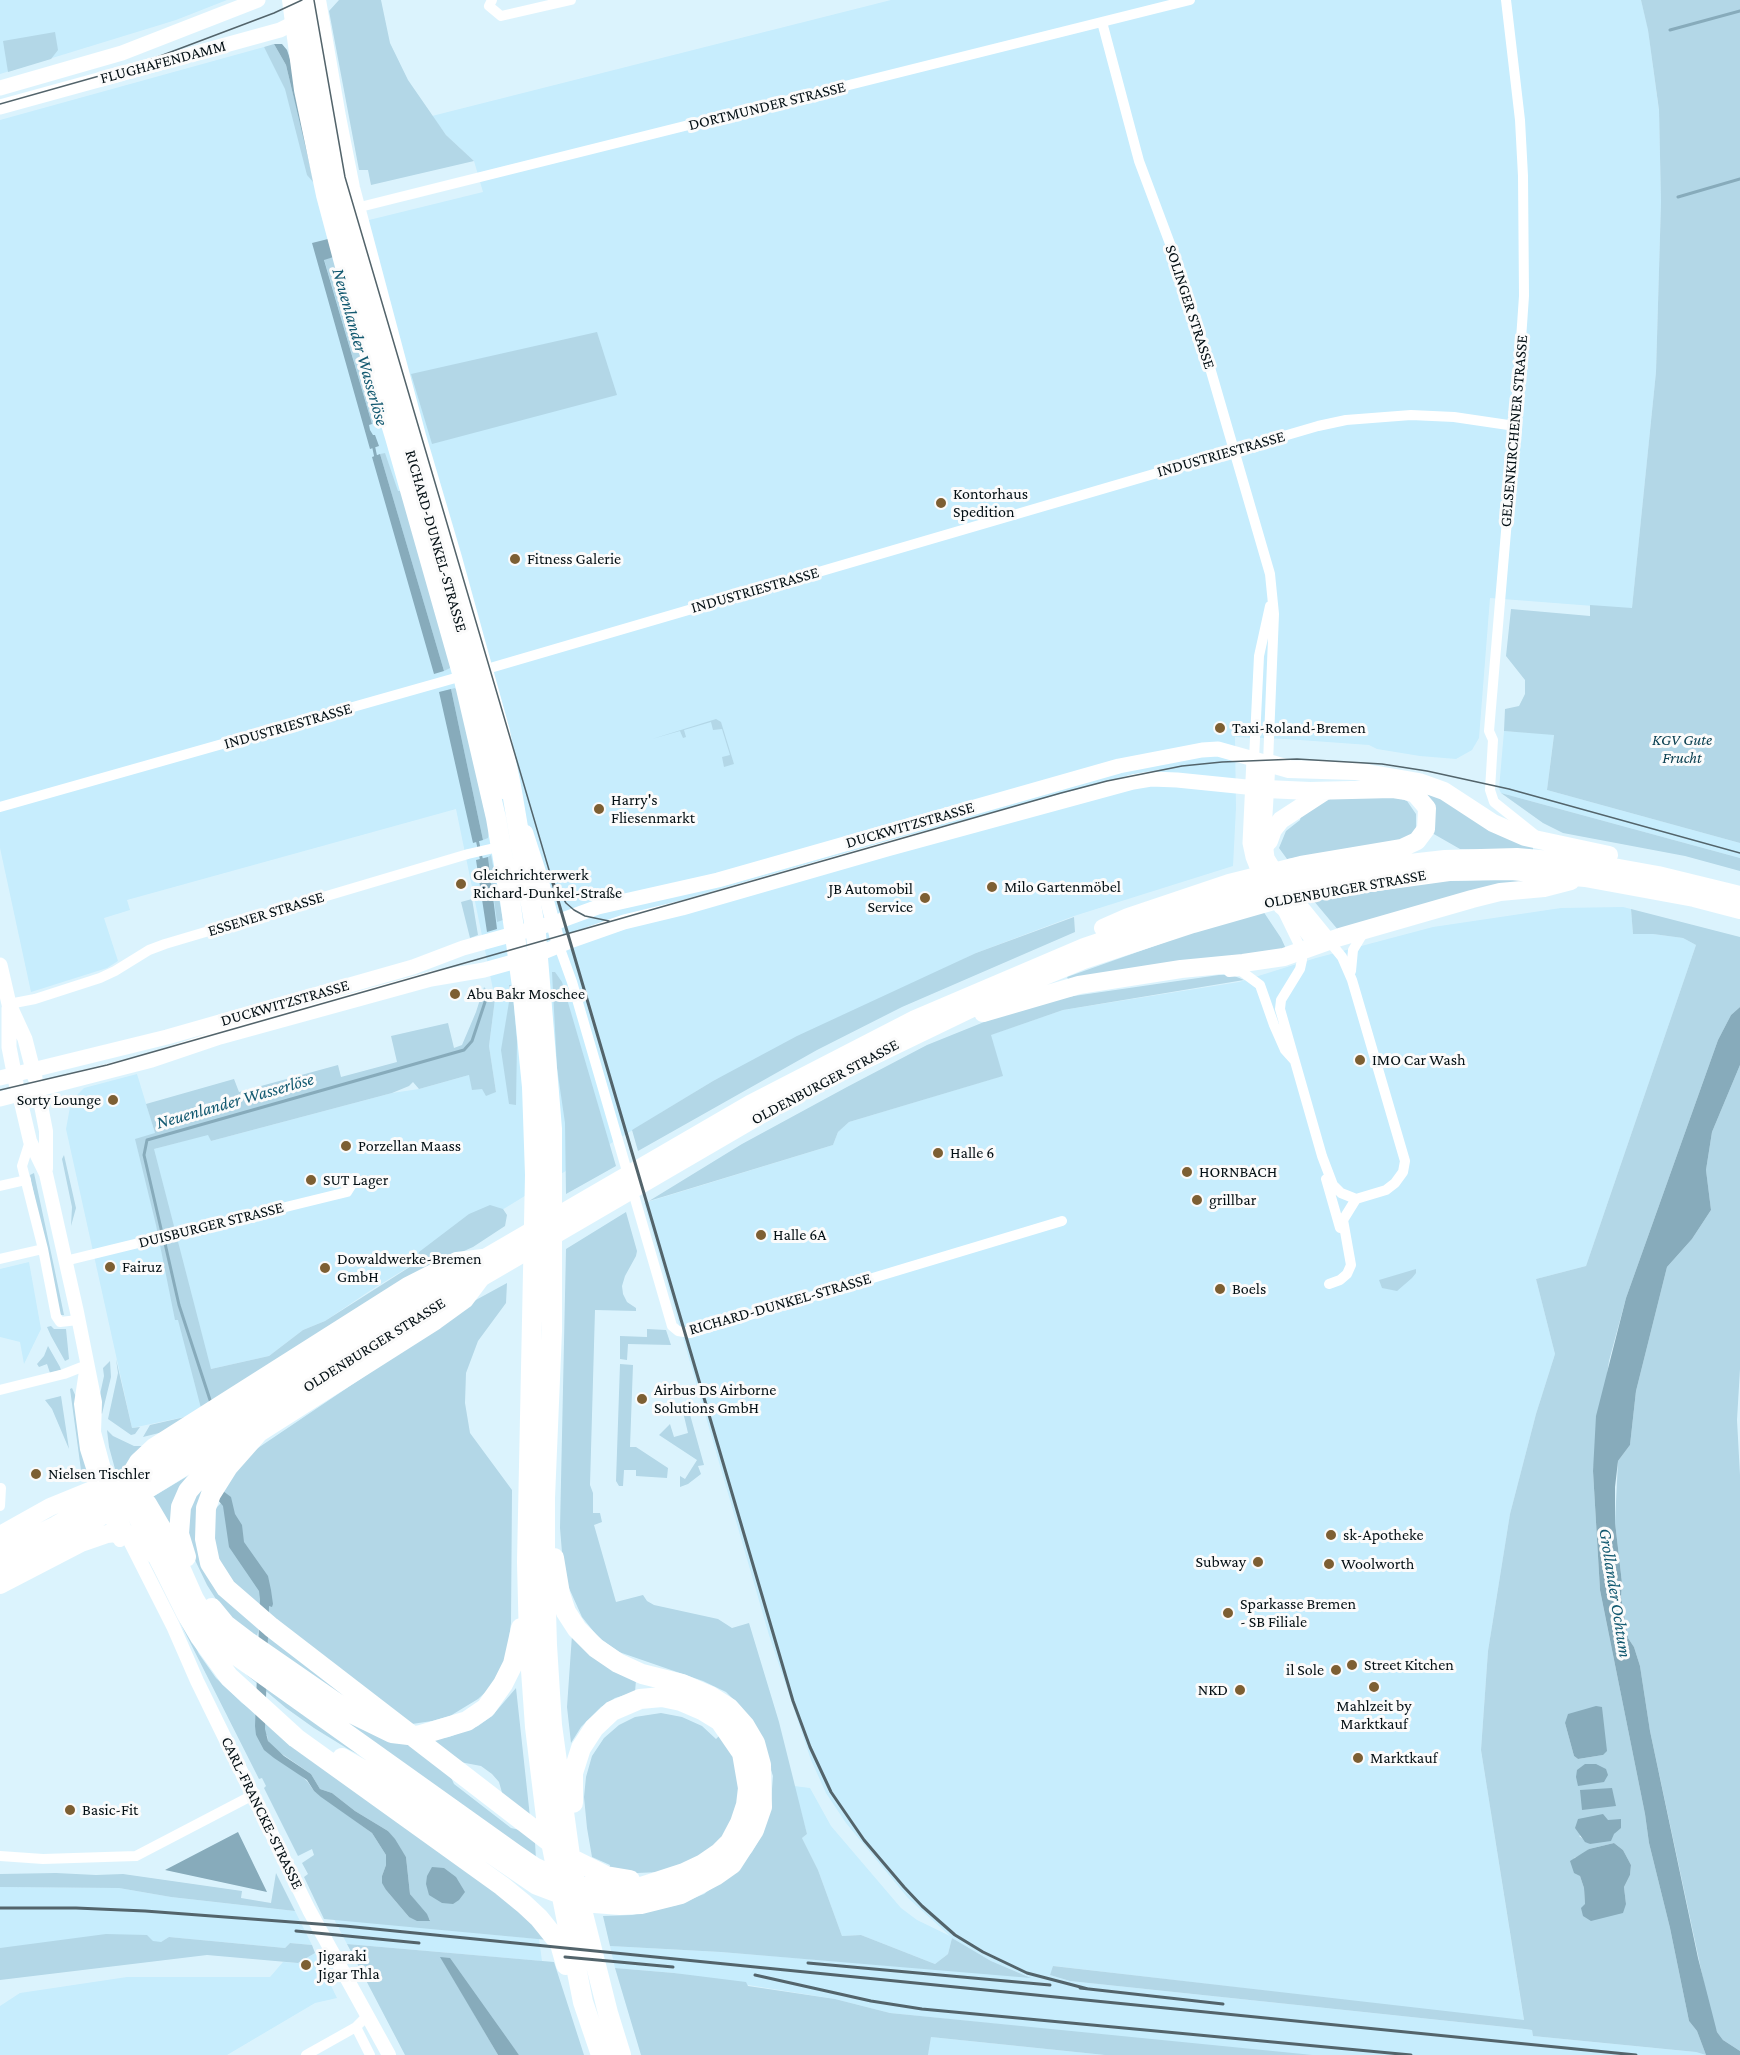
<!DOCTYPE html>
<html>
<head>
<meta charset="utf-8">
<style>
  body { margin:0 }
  canvas { display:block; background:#dbf3fd }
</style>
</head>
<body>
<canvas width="1740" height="2055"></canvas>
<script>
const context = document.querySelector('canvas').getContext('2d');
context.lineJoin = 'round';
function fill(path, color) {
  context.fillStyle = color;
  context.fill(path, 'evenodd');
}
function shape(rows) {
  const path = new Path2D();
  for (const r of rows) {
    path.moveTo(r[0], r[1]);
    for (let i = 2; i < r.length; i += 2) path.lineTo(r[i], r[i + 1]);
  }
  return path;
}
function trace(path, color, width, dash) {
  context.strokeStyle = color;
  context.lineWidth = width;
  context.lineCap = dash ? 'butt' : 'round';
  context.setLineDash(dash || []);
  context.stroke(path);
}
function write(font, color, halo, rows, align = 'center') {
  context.font = font + ' "Crimson Pro",serif';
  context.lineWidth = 6;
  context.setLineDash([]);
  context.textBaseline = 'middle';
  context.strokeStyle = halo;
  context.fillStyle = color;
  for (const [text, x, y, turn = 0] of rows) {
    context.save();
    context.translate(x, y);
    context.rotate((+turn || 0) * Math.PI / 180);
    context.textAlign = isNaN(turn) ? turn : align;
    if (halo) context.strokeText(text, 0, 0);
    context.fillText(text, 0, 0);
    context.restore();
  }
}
fill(shape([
  [0,0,227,0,176,20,0,74],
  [891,0,1641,0,1648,29,1659,111,1661,202,1656,372,1632,609,1490,598,1479,738,1472,750,1456,759,1420,756,1377,749,1369,745,1286,739,1235,737,1236,808,1233,866,1074,916,976,953,713,1081,371,1290,325,1321,303,1330,269,1356,211,1369,202,1412,198,1414,132,1428,66,1129,70,1107,76,1096,84,1088,137,1074,155,1133,154,1149,209,1134,211,1141,392,1093,419,1089,469,1075,482,1089,496,1092,489,1046,495,999,456,809,127,900,130,910,104,918,118,961,107,968,31,992,0,848,0,120,264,47,365,221,483,192,474,161,446,135,432,116],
  [1504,731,1554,734,1547,790,1740,843,1740,858,1501,793,1499,789],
  [1623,907,1631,909,1633,934,1653,934,1683,938,1696,945,1586,1266,1536,1279,1555,1354,1536,1414,1510,1514,1488,1651,1481,1750,1524,2021,1054,1966,1050,1975,1070,1981,1525,2029,1532,2030,1533,2036,1696,2052,1706,2055,1313,2055,1268,2052,890,2013,835,1999,674,1973,615,1968,610,1946,721,1952,1029,1977,991,1961,952,1938,948,1954,935,1964,861,1935,842,1936,818,1870,802,1838,807,1834,794,1786,810,1788,831,1826,901,1908,917,1920,950,1936,908,1898,846,1823,826,1793,811,1760,769,1635,644,1203,833,1145,838,1132,849,1122,1002,1076,990,1035,1063,1010,1239,982,1316,958,1433,927,1561,908],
  [29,1262,41,1329,24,1364,20,1342,0,1337,0,1269],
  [0,1887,119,1888,171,1897,295,1911,312,1945,290,1943,285,1948,169,1937,161,1942,0,1948],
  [334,1919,539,1939,542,1961,347,1944],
  [315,1953,337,1998,315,2003,227,2055,0,2055,0,2006,20,1993,127,1977,270,1977,283,1962,298,1963],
  [931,2037,1105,2055,928,2055]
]), '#c7edfd');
fill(shape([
  [339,0,381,0,390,43,408,80,446,135,474,161,371,185,368,170,359,170,329,11],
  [1641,0,1740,0,1740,843,1547,790,1554,735,1504,731,1505,709,1519,706,1525,694,1525,680,1506,656,1511,609,1590,616,1590,605,1632,608,1656,372,1661,202,1659,110,1648,30],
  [55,32,58,50,51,59,8,72,3,41],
  [274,44,286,65,314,183,307,175,285,89,264,47],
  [334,257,380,421,372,424,324,259],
  [597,332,617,395,432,444,411,374],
  [385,453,398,491,401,491,450,661,450,668,444,671,380,454],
  [455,688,457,690,489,830,488,838,483,840,451,689],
  [716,719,721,722,734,764,724,767,722,757,730,755,722,729,713,730,711,722,684,730,686,737,683,738,680,731,652,739],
  [1343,784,1432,792,1533,846,1533,851,1460,849,1432,833,1432,805],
  [1501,793,1740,858,1740,871,1685,856,1563,833,1543,823],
  [1336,797,1399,798,1407,801,1416,814,1416,828,1409,837,1397,841,1287,859,1279,848,1286,831,1300,820,1301,816,1311,806],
  [491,855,503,920,497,922,488,857],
  [1484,880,1542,880,1339,931,1313,900,1440,881],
  [472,899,478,935,470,938,461,902],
  [1631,909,1740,937,1740,1007,1731,1015,1718,1040,1626,1298,1609,1361,1593,1471,1600,1590,1645,1814,1649,1843,1670,1928,1689,2021,1697,2031,1706,2055,1696,2052,1533,2036,1532,2030,1525,2029,1070,1981,1050,1975,1053,1966,1524,2020,1481,1750,1488,1651,1510,1514,1536,1414,1555,1354,1536,1279,1586,1266,1696,945,1683,938,1653,934,1633,934],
  [1602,1707,1603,1755,1578,1759,1574,1756,1565,1723],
  [1608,1820,1621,1820,1614,1834,1590,1844,1579,1836],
  [1614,1843,1623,1850,1631,1865,1630,1875,1624,1887,1626,1904,1585,1904,1584,1888,1574,1858,1583,1854,1589,1849],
  [1263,911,1281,938,1287,951,1069,981,1067,977,1191,933],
  [1074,917,1075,932,902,1007,817,1050,638,1151,632,1130,713,1081,797,1036,976,953],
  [552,972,555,972,562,982,616,1166,566,1194,565,1123,557,1068],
  [1219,975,1232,975,1244,980,1063,1010,991,1035,1003,1076,849,1122,838,1132,833,1145,649,1201,742,1144,847,1087,927,1045,999,1016,1060,998],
  [509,985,512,985,517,1041,516,1105,509,1104,501,1050,509,1002],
  [484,987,495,999,489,1046,496,1092,486,1096,482,1089,472,1090,469,1075,419,1089,413,1082,409,1086,392,1093,211,1141,208,1135,154,1149,211,1369,269,1356,303,1330,325,1321,416,1263,419,1252,469,1214,490,1205,503,1209,507,1215,505,1226,473,1247,439,1262,202,1412,178,1320,175,1320,156,1225,135,1139,155,1133,146,1104,234,1079,239,1092,338,1065,341,1077,397,1062,391,1036,448,1023,454,1048,462,1045,476,1012],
  [1740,1065,1740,1369,1737,1420,1740,1475,1740,2051,1723,2040,1717,2032,1711,2016,1650,1731,1640,1666,1634,1647,1628,1638,1621,1597,1622,1583,1615,1522,1618,1461,1630,1445,1636,1391,1667,1267,1692,1239,1711,1210,1706,1170,1712,1132],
  [64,1155,76,1208,71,1226,72,1207,62,1159],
  [34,1173,53,1262,64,1315,59,1315,30,1175],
  [626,1212,637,1251,636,1256,625,1276,622,1286,623,1294,627,1302,636,1308,636,1311,595,1310,590,1485,593,1493,593,1513,600,1513,602,1522,594,1525,616,1602,643,1595,647,1601,654,1605,718,1619,732,1628,749,1623,779,1722,807,1834,802,1838,818,1870,842,1936,861,1935,935,1964,948,1954,952,1938,991,1961,1031,1978,721,1952,610,1946,603,1916,632,1915,677,1905,704,1894,734,1871,752,1852,763,1833,771,1802,773,1776,761,1740,742,1708,726,1692,703,1681,619,1652,598,1637,582,1617,564,1577,560,1528,566,1249],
  [1416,1269,1416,1273,1412,1278,1397,1291,1382,1288,1379,1280],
  [507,1283,506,1303,478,1341,466,1373,465,1403,470,1433,512,1490,511,1623,507,1656,490,1688,478,1699,450,1716,432,1721,412,1724,241,1594,221,1567,212,1537,214,1510,221,1503,218,1500,227,1482,255,1450,439,1326,463,1307],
  [51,1326,54,1329,66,1329,69,1359,65,1361,51,1336,47,1327],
  [647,1329,666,1330,671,1345,628,1344,627,1360,620,1359,620,1336,647,1337],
  [48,1346,60,1367,61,1370,50,1373,47,1364,39,1367,37,1364,44,1356],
  [116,1359,132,1428,140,1427,135,1434,131,1435,108,1419,118,1373],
  [110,1361,111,1377,102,1414,97,1408,104,1376,103,1368],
  [620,1364,633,1365,630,1447,636,1447,668,1468,667,1478,636,1476,636,1470,624,1470,623,1486,619,1486,616,1481],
  [72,1388,76,1397,91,1475,86,1476,81,1470,70,1389],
  [61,1396,69,1449,52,1409,45,1400],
  [689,1411,704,1465,698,1466,701,1474,688,1484,680,1487,680,1476,685,1479,697,1460,659,1435,670,1424,674,1437,688,1433,683,1412],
  [198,1414,171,1430,143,1437,150,1425],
  [107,1430,113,1436,134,1446,145,1446,124,1473,114,1478,113,1474,115,1469,109,1447],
  [191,1474,176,1539,151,1498],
  [199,1487,206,1492,200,1526,259,1628,257,1636,254,1634,253,1635,240,1626,221,1607,207,1585,194,1558,187,1537,187,1511],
  [152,1567,170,1595,199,1654,216,1678,242,1703,519,1905,548,1940,324,1919,304,1877,308,1874,302,1863,314,1855,312,1849,298,1856,264,1788,266,1786,262,1778,259,1779],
  [256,1735,267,1735,268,1741,272,1747,311,1774,320,1789,332,1793,355,1811,388,1831,406,1857,410,1894,430,1920,409,1917,386,1890,382,1876,386,1865,386,1855,372,1833,314,1791,307,1781],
  [268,1635,366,1710,336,1693,268,1645],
  [572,1635,636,1680,635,1692,615,1698,601,1707,581,1727,571,1743,567,1707],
  [242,1671,388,1770,348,1749,314,1728,286,1708],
  [516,1688,530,1817,503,1796,499,1782,492,1774,481,1766,460,1762,431,1740,449,1737,478,1726,492,1716],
  [661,1713,682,1717,702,1726,716,1739,722,1733,738,1764,739,1803,721,1841,700,1858,660,1872,637,1873,609,1870,610,1865,592,1857,587,1828,584,1797,586,1777,592,1756,604,1738,619,1725,635,1717],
  [337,1714,407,1743,449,1773,454,1784,511,1828,524,1831,535,1842,536,1860,335,1716],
  [56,1873,96,1875,123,1874,242,1891,241,1898,271,1903,276,1873,295,1911,171,1897,119,1888,0,1887,0,1874],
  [106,1934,147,1935,153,1941,161,1942,169,1937,285,1948,290,1943,312,1945,315,1953,298,1963,207,1955,0,1980,0,1948],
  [347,1944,554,1962,584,2055,519,2055,441,1957,498,2055,405,2055],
  [615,1968,674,1973,746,1982,748,1986,835,1999,890,2013,1313,2055,1105,2055,931,2037,928,2055,641,2055]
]), '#b3d7e7');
fill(shape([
  [274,44,282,44,287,50,290,59,299,95,314,183,286,65],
  [328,239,340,255,324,260,372,424,369,425,370,430,373,435,375,435,379,446,370,449,312,243],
  [380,454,444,671,434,674,372,457],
  [451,689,483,840,473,843,439,692],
  [488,857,497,929,487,932,476,860],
  [1740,1007,1740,1065,1712,1132,1706,1170,1711,1210,1692,1239,1667,1267,1636,1391,1630,1445,1618,1461,1615,1487,1615,1522,1622,1583,1621,1597,1628,1638,1634,1647,1640,1666,1650,1731,1698,1958,1717,2032,1723,2040,1740,2051,1740,2055,1706,2055,1697,2031,1689,2021,1670,1928,1649,1843,1645,1814,1600,1590,1593,1471,1596,1416,1626,1298,1718,1040,1731,1015],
  [223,1491,231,1497,235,1514,242,1525,244,1542,268,1576,271,1590,273,1604,272,1607,269,1606,265,1729,268,1741,284,1756,311,1774,320,1789,332,1793,355,1811,388,1831,395,1839,406,1857,410,1894,427,1914,430,1921,417,1921,409,1917,386,1890,382,1883,382,1876,386,1865,386,1855,372,1833,321,1797,314,1791,307,1780,274,1758,264,1750,256,1735,255,1726,260,1599,259,1591,229,1547,223,1506,218,1500],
  [1596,1706,1602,1707,1607,1751,1603,1755,1578,1759,1574,1756,1565,1723,1568,1714],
  [1585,1764,1596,1764,1606,1769,1608,1775,1604,1782,1578,1786,1576,1777,1577,1770],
  [1612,1788,1616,1806,1582,1810,1580,1790],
  [1603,1814,1608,1820,1621,1819,1621,1828,1614,1834,1611,1841,1590,1844,1585,1842,1575,1828,1578,1819],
  [238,1832,267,1892,165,1870],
  [1614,1843,1623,1850,1631,1865,1630,1875,1624,1887,1626,1904,1623,1913,1591,1921,1583,1916,1581,1908,1585,1904,1584,1888,1580,1876,1574,1873,1570,1861,1589,1849],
  [432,1867,444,1868,456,1877,465,1892,459,1900,453,1904,442,1903,429,1895,426,1884,427,1876],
  [440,1957,450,1958,519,2055,498,2055]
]), '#87abbb');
trace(shape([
  [1670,30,1740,11],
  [1678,197,1740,179],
  [373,444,376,458],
  [477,839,482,862],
  [162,1233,144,1155,147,1140,464,1050,472,1041,488,993],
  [164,1239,179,1305,211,1403]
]), '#87abbb', 3);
trace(shape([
  [492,0,489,6,501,16,571,0],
  [1506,0,1520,120,1523,176,1524,296,1515,426,1489,731,1493,740,1490,790,1494,802,1534,834,1536,838],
  [1102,22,1139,161,1175,257,1206,354,1270,574,1274,614,1268,763],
  [352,209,1190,0],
  [1254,759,1259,656,1270,606],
  [0,807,473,673,1318,426,1346,420,1411,415,1454,417,1515,426],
  [1283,912,1302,951,1302,960,1300,969,1281,1000,1280,1009,1322,1156,1333,1185,1341,1193,1356,1199,1386,1190,1395,1183,1403,1172,1405,1161,1352,980,1342,957,1329,941],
  [559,946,572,982,672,1326,678,1331,690,1333,1062,1221],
  [1351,971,1353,950,1365,930],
  [1229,972,1241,971,1260,985,1274,1025,1285,1050,1294,1060],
  [9,1004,35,999,100,978,115,971,149,950,165,944,468,854,525,841],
  [30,1141,22,1166,43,1249,56,1316,60,1322,78,1320],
  [1326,1179,1340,1228],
  [0,1186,26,1180],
  [0,1259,43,1249],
  [65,1261,347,1192,352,1184],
  [1329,1284,1340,1280,1347,1274,1351,1265,1343,1220,1356,1199],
  [0,1390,64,1374,87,1365],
  [0,1506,1,1488],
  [0,1856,43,1859,136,1856,253,1795],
  [356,2027,370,2055],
  [306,2055,356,2027,368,2015]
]), '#fff', 10);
trace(shape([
  [306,0,320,106,343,211,486,719,503,792],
  [526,832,541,878,559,946],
  [38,1090,46,1131,46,1169],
  [19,1094,30,1141,46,1174,77,1312,95,1402,94,1432,109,1487,127,1535,173,1626,197,1681,309,1910,389,2055],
  [86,1371,81,1404,87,1449,99,1487,120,1540]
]), '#fff', 14);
trace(shape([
  [0,88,122,53,258,0],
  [0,107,280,30,300,20,317,0],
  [1254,759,1250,843,1253,857,1259,872,1281,907,1297,920,1317,945],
  [0,965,9,1004,25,1039,35,1078],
  [9,1008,9,1047,16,1083],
  [0,1078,167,1037,413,967,463,948,554,923,598,907,718,880,1119,766,1202,750,1218,749,1268,763,1264,832,1267,858,1285,887,1329,941],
  [0,1099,152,1060,220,1037,431,979,484,970,531,957,570,941,624,922,682,908,887,849,1133,782,1151,779,1177,780,1266,789]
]), '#fff', 15);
trace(shape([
  [1268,763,1289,769,1355,771,1419,782,1444,791,1493,823,1525,837,1609,855],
  [1264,846,1269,841,1273,830,1281,820,1324,792],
  [1103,928,1128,917,1229,883,1301,865,1402,848,1417,841,1426,829,1427,808,1415,794,1406,791,1393,789,1310,791,1266,789],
  [983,1013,1079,985,1181,969,1243,963,1284,957,1340,937,1472,899,1500,892,1544,888,1571,881],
  [0,1535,50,1507,99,1487],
  [0,1552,56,1525,114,1493,175,1456,379,1323,483,1259,750,1104,915,1019,1084,947,1241,894,1392,865,1445,859,1517,857,1597,864,1658,875,1740,895],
  [0,1569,73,1532,122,1505,189,1464,306,1387,479,1279,805,1089,1006,992,1084,960,1193,924,1284,898,1319,890,1449,872,1511,871,1585,878,1694,898,1740,910],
  [0,1585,81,1543,107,1534,116,1533]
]), '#fff', 18);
trace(shape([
  [292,0,304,90,326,195,358,315,395,437,464,680,496,818,510,900,522,986,532,1087,535,1175,527,1562,529,1642,535,1727,546,1817,583,2002,601,2055],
  [316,0,336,117,350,188,416,436,452,558,500,732,511,786,536,934,552,1129,552,1331,545,1498,545,1577,547,1645,552,1725,572,1870,608,2013,621,2055],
  [483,1259,457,1262,408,1287,154,1448,139,1462,133,1472,128,1490,132,1505,187,1615,200,1637,229,1677,296,1738,502,1886,524,1904,539,1918,560,1944,566,1965],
  [258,1433,228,1467,211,1494,206,1508,205,1539,210,1563,226,1588,271,1627,572,1859,606,1876,630,1880],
  [99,1487,128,1490,147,1504,167,1538,194,1599,209,1624,236,1655,515,1854,534,1867,565,1882,576,1886,618,1891,641,1887,684,1873,703,1864,719,1853,730,1842,740,1823,746,1805,748,1788,742,1753,720,1721,702,1710,681,1701,662,1697,640,1699,612,1711,594,1728,581,1748,573,1773,573,1803],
  [116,1533,127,1535,144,1544,155,1554],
  [186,1557,179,1534,181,1507,188,1491,206,1470,221,1456,435,1320,464,1299,479,1279],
  [212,1608,226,1625,247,1641,351,1713,392,1733,417,1736,467,1721,486,1708,503,1684,513,1664,521,1628],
  [342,1758,401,1792,537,1885,582,1902,620,1905,641,1904,681,1894,715,1876,732,1864,754,1830,762,1807,761,1765,755,1743,745,1726,729,1708,710,1696,682,1684,642,1674,618,1663,596,1648,577,1629,566,1612,560,1594,554,1558]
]), '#fff', 20);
trace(shape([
  [314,0,345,177,552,880,566,903,574,910,585,916,609,921],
  [0,104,131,67,274,13,302,0],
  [0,1090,107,1065,1061,793,1107,781,1182,766,1222,762,1297,759,1382,764,1427,771,1509,789,1740,853]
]), '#53646b', 1.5);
trace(shape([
  [552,880,793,1701,810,1747,831,1792,864,1840,904,1887,922,1906,955,1935,983,1952,1027,1973,1088,1989],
  [0,1908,76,1908,145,1911,345,1926,1636,2055],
  [296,1931,419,1943],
  [565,1957,673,1967],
  [808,1963,1050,1985],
  [755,1975,871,2001,922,2009,1411,2055],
  [1080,1988,1223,2004]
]), '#53646b', 3);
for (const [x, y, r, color] of [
  [941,503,6,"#7d5f33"],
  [515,559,6,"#7d5f33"],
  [1220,728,6,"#7d5f33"],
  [599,809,6,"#7d5f33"],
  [461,884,6,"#7d5f33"],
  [992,887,6,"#7d5f33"],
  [925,898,6,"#7d5f33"],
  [455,994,6,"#7d5f33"],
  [1360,1060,6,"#7d5f33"],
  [113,1100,6,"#7d5f33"],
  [346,1146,6,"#7d5f33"],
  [938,1153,6,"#7d5f33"],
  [1187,1172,6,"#7d5f33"],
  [311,1180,6,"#7d5f33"],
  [1197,1200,6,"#7d5f33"],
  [761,1235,6,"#7d5f33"],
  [110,1267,6,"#7d5f33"],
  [325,1268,6,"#7d5f33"],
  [1220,1289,6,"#7d5f33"],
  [642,1399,6,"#7d5f33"],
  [36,1474,6,"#7d5f33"],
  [1331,1535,6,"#7d5f33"],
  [1258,1562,6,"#7d5f33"],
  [1329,1564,6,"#7d5f33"],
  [1228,1613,6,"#7d5f33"],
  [1352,1665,6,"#7d5f33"],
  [1336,1670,6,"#7d5f33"],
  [1374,1687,6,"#7d5f33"],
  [1240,1690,6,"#7d5f33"],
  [1358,1758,6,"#7d5f33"],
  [70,1810,6,"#7d5f33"],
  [306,1965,6,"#7d5f33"]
]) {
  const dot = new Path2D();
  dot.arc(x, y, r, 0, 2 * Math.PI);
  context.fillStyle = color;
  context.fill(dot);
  trace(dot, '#fbfbfb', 2);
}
write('16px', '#030f14', '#fbfbfb', [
  ["FLUGHAFENDAMM",163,62,-15],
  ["DORTMUNDER STRASSE",767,106,-14],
  ["SOLINGER STRASSE",1190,307,72],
  ["GELSENKIRCHENER STRASSE",1514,431,-85],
  ["INDUSTRIESTRASSE",1221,454,-16],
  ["RICHARD-DUNKEL-STRASSE",436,541,74],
  ["INDUSTRIESTRASSE",755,590,-16],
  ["INDUSTRIESTRASSE",288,726,-16],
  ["DUCKWITZSTRASSE",910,825,-16],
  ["OLDENBURGER STRASSE",1345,889,-10],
  ["ESSENER STRASSE",266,914,-17],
  ["DUCKWITZSTRASSE",285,1003,-16],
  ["OLDENBURGER STRASSE",825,1082,-28],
  ["DUISBURGER STRASSE",211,1225,-14],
  ["RICHARD-DUNKEL-STRASSE",780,1304,-16],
  ["OLDENBURGER STRASSE",374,1345,-32],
  ["CARL-FRANCKE-STRASSE",262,1813,64]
]);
write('16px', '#030f14', '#fbfbfb', [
  ["Kontorhaus",953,494],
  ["Spedition",953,512],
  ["Fitness Galerie",527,559],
  ["Taxi-Roland-Bremen",1232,728],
  ["Harry's",611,800],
  ["Fliesenmarkt",611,818],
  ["Gleichrichterwerk",473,875],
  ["Richard-Dunkel-Straße",473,893],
  ["Milo Gartenmöbel",1004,887],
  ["JB Automobil",913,889,"right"],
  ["Service",913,907,"right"],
  ["Abu Bakr Moschee",467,994],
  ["IMO Car Wash",1372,1060],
  ["Sorty Lounge",101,1100,"right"],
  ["Porzellan Maass",358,1146],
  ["Halle 6",950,1153],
  ["HORNBACH",1199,1172],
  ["SUT Lager",323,1180],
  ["grillbar",1209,1200],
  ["Halle 6A",773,1235],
  ["Dowaldwerke-Bremen",337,1259],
  ["GmbH",337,1277],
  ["Fairuz",122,1267],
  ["Boels",1232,1289],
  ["Airbus DS Airborne",654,1390],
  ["Solutions GmbH",654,1408],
  ["Nielsen Tischler",48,1474],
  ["sk-Apotheke",1343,1535],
  ["Subway",1246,1562,"right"],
  ["Woolworth",1341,1564],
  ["Sparkasse Bremen",1240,1604],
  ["- SB Filiale",1240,1622],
  ["Street Kitchen",1364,1665],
  ["il Sole",1324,1670,"right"],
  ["NKD",1228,1690,"right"],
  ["Mahlzeit by",1374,1706,"center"],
  ["Marktkauf",1374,1724,"center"],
  ["Marktkauf",1370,1758],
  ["Basic-Fit",82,1810],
  ["Jigaraki",318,1956],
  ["Jigar Thla",318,1974]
], 'left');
write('italic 16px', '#0c4152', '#fbfbfb', [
  ["KGV Gute",1682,740],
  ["Frucht",1682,758]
]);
write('italic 18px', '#125970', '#fbfbfb', [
  ["Neuenlander Wasserlöse",360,347,74],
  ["Neuenlander Wasserlöse",235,1101,-16],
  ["Grollander Ochtum",1615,1593,81]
]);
</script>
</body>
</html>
